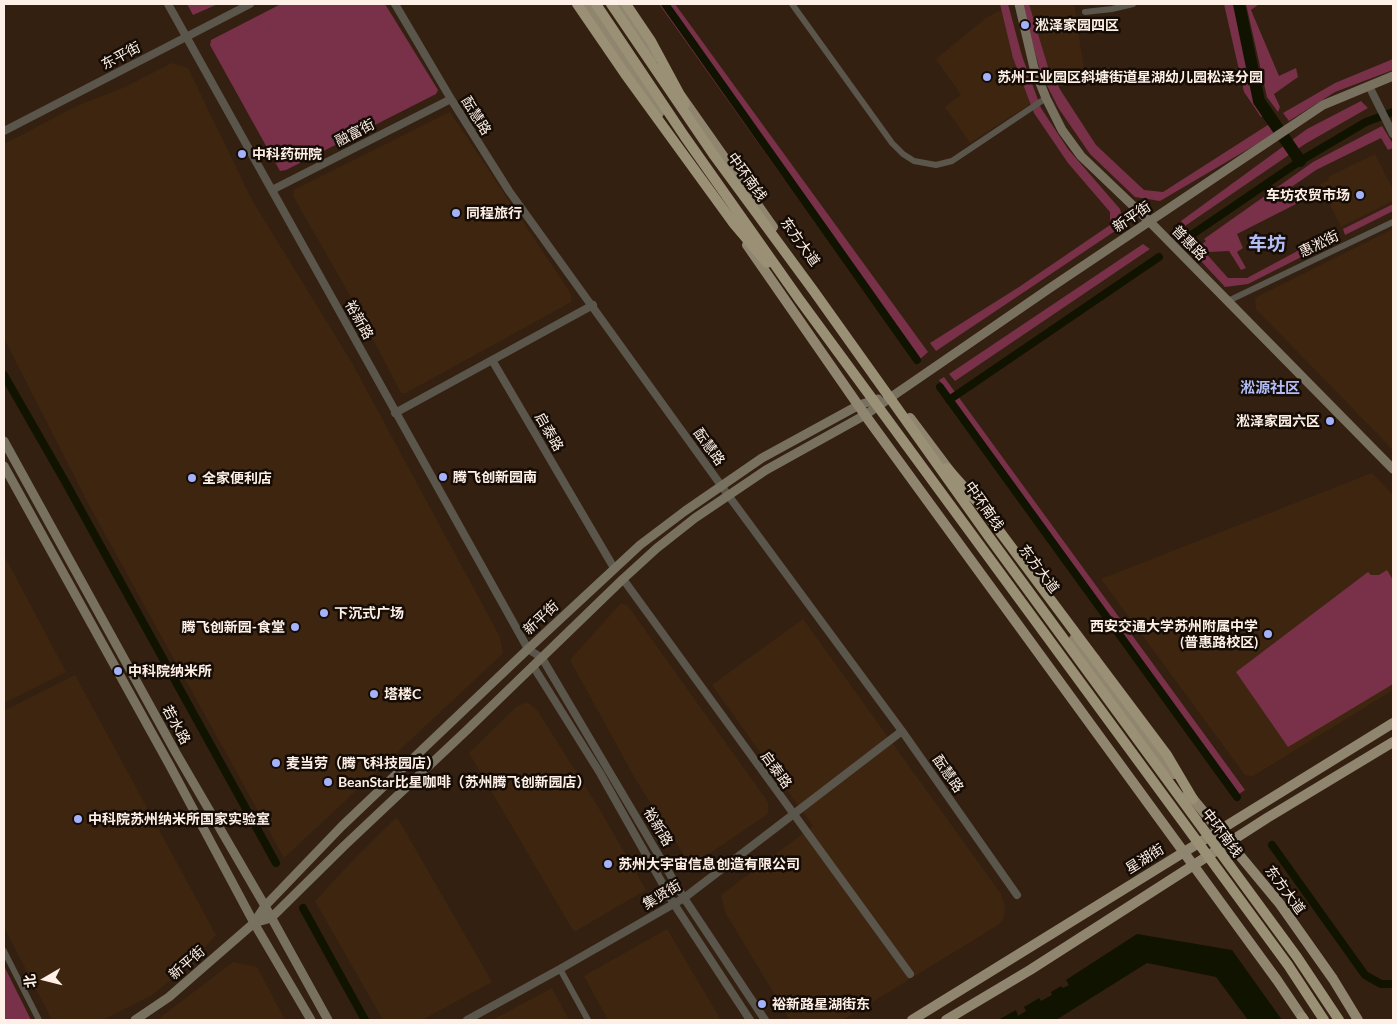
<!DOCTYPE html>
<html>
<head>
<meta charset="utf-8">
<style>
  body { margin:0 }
  #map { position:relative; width:1397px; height:1024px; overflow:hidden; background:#342010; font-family:Lato,"Noto Sans SC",sans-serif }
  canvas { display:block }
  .frame { position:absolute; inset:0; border:5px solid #fef0e6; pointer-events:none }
  .north { position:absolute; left:20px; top:954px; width:50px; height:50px; -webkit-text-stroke:4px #150c06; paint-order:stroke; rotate:262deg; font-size:14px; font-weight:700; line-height:20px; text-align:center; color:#fef0e6 }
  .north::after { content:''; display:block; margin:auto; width:18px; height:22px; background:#fef0e6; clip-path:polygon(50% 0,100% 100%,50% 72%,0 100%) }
</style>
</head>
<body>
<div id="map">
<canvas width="1397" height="1024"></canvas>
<div class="frame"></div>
<div class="north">北</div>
</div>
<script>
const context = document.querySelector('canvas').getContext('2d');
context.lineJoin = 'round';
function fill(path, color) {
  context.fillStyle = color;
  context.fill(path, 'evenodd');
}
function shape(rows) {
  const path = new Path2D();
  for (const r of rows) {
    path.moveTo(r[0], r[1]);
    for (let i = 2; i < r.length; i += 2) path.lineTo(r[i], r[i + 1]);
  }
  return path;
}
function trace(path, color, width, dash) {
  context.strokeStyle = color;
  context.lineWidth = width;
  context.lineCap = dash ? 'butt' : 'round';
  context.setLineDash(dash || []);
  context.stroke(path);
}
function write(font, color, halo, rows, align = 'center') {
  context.font = font + ' Lato,"Noto Sans SC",sans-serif';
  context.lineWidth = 5;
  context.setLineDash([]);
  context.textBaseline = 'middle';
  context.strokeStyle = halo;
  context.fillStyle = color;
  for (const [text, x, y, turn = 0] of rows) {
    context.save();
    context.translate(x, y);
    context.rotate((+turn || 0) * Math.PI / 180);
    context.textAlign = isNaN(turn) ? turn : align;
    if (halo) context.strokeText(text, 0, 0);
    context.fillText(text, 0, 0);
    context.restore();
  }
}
fill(shape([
  [1026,4,1074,4,1086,83,1054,87],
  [1006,7,1033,102,970,143,945,107,961,95,936,59,986,18],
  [172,63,188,68,252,200,352,363,500,637,503,653,497,659,284,858,90,507,4,338,4,144,77,106,125,87],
  [450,112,571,294,571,302,406,393,401,393,351,297,293,196,294,190],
  [1375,154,1393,190,1393,201,1341,227,1320,184,1329,180,1328,177],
  [1393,229,1393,449,1391,448,1256,309,1255,298],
  [1372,473,1393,495,1393,690,1253,776,1245,775,1101,579],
  [4,555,66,672,4,703],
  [621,603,628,606,768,802,768,813,765,816,700,860,695,862,691,862,686,858,636,780,570,660],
  [803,619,1001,894,1004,902,1005,911,1002,921,998,925,843,1020,790,1020,725,912,721,895,813,826,712,685],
  [75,675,216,935,188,966,152,995,103,1020,52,1020,4,927,4,711],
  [526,703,530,704,537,710,600,810,646,890,574,932,469,753,517,706],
  [397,817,492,982,422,1020,383,1020,315,901,357,856],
  [667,929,721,1020,608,1020,584,976],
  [233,962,257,967,285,1020,157,1020],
  [552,988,569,1020,492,1020]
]), '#3e2510');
fill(shape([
  [187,4,218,4,193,15],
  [281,4,385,4,438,90,436,94,286,170,280,171,210,45,211,40],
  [659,4,675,4,928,352,918,361,896,336],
  [1000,4,1008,4,1022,56,1041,108,1068,149,1120,209,1124,225,936,351,930,343,1019,287,1110,225,1110,212,1068,163,1034,113,1013,58],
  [1022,4,1029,4,1048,67,1061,91,1096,145,1144,190,1163,192,1274,121,1279,129,1257,144,1160,201,1135,197,1090,154,1059,109,1041,74],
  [1224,4,1238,4,1257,93,1268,111,1261,117,1244,92],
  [1246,4,1259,4,1251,10,1279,76,1296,68,1298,77,1274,94,1280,107,1278,112,1267,97],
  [1393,59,1393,70,1335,92,1289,121,1283,113,1335,83],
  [1361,101,1368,108,1305,144,1185,226,1181,221,1307,129],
  [1382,126,1393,144,1393,148,1388,150,1381,138,1316,170,1290,188,1296,204,1237,234,1243,248,1237,252,1246,268,1241,270,1229,251,1209,252,1202,244,1206,241,1204,239,1313,162],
  [1393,204,1393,211,1345,235,1343,229],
  [1333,232,1337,239,1248,284,1225,287,1199,259,1203,250,1228,278,1247,278],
  [1143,244,1150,249,955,381,949,374],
  [944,377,1245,790,1239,794,939,380],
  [1387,570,1393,580,1393,684,1288,747,1236,672,1368,572,1371,575,1379,575],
  [4,966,31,1020,4,1020]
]), '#793049');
fill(shape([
  [1137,934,1232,950,1282,1020,1248,1020,1216,977,1147,963,1056,1020,998,1020,1016,1010,1018,1016,1026,1011,1024,1007,1039,998,1041,1001,1052,995,1051,992,1061,986,1063,988,1069,985,1066,980]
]), '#101300');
trace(shape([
  [665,4,917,360],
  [1187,238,1300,161,1366,122,1393,112],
  [4,375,67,485,276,863],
  [940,387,1237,797],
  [949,400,1159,257],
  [1272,845,1365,975,1381,984,1393,984],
  [303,908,365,1020]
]), '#101300', 8);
trace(shape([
  [1239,4,1259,101,1300,161]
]), '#101300', 12);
trace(shape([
  [792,4,892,143,903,154,914,161,936,165,952,161,1046,98],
  [1085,12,1112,9,1133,4],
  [1228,301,1393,222],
  [4,951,39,1020],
  [560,969,588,1020]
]), '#5b564b', 6);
trace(shape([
  [168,4,528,649,542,658,684,898,765,1020],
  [395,4,451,99,509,191,728,495,902,731,1017,895],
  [1369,86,1393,134],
  [4,131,250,4],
  [272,190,451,99],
  [492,360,614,568],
  [395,413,593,305],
  [623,579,910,974],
  [533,666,600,773,674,904,750,1020],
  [467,1020,560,969,684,898,902,731]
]), '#5b564b', 8);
trace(shape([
  [1019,4,1034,68,1046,98,1062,130,1081,156,1150,222,1393,469],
  [4,441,176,753,265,906,328,1020],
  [4,466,169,764,254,923,311,1020],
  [254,923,271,918,344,846,468,729,623,579,657,548,695,518,766,470,865,415,1050,288,1323,105,1393,76],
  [135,1020,169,997,254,923,265,906,342,826,528,649,640,545,685,511,762,458,859,405,878,399]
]), '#797160', 9);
trace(shape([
  [585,4,659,113],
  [620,4,655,57],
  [681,96,773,227],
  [747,245,865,415,1277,980,1304,1020],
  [910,418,952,474],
  [1074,639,1174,774],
  [1188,793,1280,904,1333,979,1358,1020],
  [912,1020,1393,723],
  [946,1020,1030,970,1267,818,1393,742]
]), '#90866f', 10);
trace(shape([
  [1095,659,1167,755,1193,799],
  [1302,1017,1304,1020]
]), '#9a9076', 10);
trace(shape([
  [577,4,625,74,734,224,767,263],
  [596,4,685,137,799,299,1288,965,1324,1020],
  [611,4,713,154,813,290,989,537,1297,957,1339,1020],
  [626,4,651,41,685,104],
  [947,468,980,505,1095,659]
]), '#9a9076', 10);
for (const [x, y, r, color] of [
  [1025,25,5,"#a4b2fc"],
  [987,77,5,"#a4b2fc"],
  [242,154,5,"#a4b2fc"],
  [1360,195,5,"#a4b2fc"],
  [456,213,5,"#a4b2fc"],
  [1330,421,5,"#a4b2fc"],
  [443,477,5,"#a4b2fc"],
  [192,478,5,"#a4b2fc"],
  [324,613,5,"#a4b2fc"],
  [295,627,5,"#a4b2fc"],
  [1268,634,5,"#a4b2fc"],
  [118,671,5,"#a4b2fc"],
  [374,694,5,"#a4b2fc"],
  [276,763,5,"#a4b2fc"],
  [328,782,5,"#a4b2fc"],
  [78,819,5,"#a4b2fc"],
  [608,864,5,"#a4b2fc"],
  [762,1004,5,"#a4b2fc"]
]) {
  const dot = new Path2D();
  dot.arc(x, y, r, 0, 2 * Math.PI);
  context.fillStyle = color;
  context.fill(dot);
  trace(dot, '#150c06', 2);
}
write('bold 14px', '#fef0e6', '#150c06', [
  ["淞泽家园四区",1035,25],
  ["苏州工业园区斜塘街道星湖幼儿园松泽分园",997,77],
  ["中科药研院",252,154],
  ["车坊农贸市场",1350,195,"right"],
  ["同程旅行",466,213],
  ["淞泽家园六区",1320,421,"right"],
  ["腾飞创新园南",453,477],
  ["全家便利店",202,478],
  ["下沉式广场",334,613],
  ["西安交通大学苏州附属中学",1258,626,"right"],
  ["(普惠路校区)",1258,642,"right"],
  ["腾飞创新园-食堂",285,627,"right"],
  ["中科院纳米所",128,671],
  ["塔楼C",384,694],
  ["麦当劳（腾飞科技园店）",286,763],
  ["BeanStar比星咖啡（苏州腾飞创新园店）",338,782],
  ["中科院苏州纳米所国家实验室",88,819],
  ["苏州大宇宙信息创造有限公司",618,864],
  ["裕新路星湖街东",772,1004]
], 'left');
write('14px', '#fef0e6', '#150c06', [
  ["东平街",121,56,-28],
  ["酝慧路",476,116,58],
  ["融富街",355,133,-27],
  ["中环南线",747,177,54],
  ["新平街",1132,217,-34],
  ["东方大道",800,242,54],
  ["普惠路",1189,243,45],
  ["惠淞街",1319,244,-26],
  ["裕新路",359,320,61],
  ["启泰路",549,432,60],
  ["酝慧路",709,447,54],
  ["中环南线",984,506,55],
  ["东方大道",1039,569,53],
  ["新平街",541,618,-43],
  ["若水路",176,725,61],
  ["启泰路",776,770,54],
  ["酝慧路",948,774,55],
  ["裕新路",658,827,59],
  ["中环南线",1222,833,53],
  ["星湖街",1145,859,-32],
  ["东方大道",1285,890,53],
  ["集贤街",662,895,-31],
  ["新平街",187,963,-41]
]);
write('bold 15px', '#b2bdf5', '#150c06', [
  ["淞源社区",1270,388]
]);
write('bold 19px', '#b2bdf5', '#150c06', [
  ["车坊",1267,244]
]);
</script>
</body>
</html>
